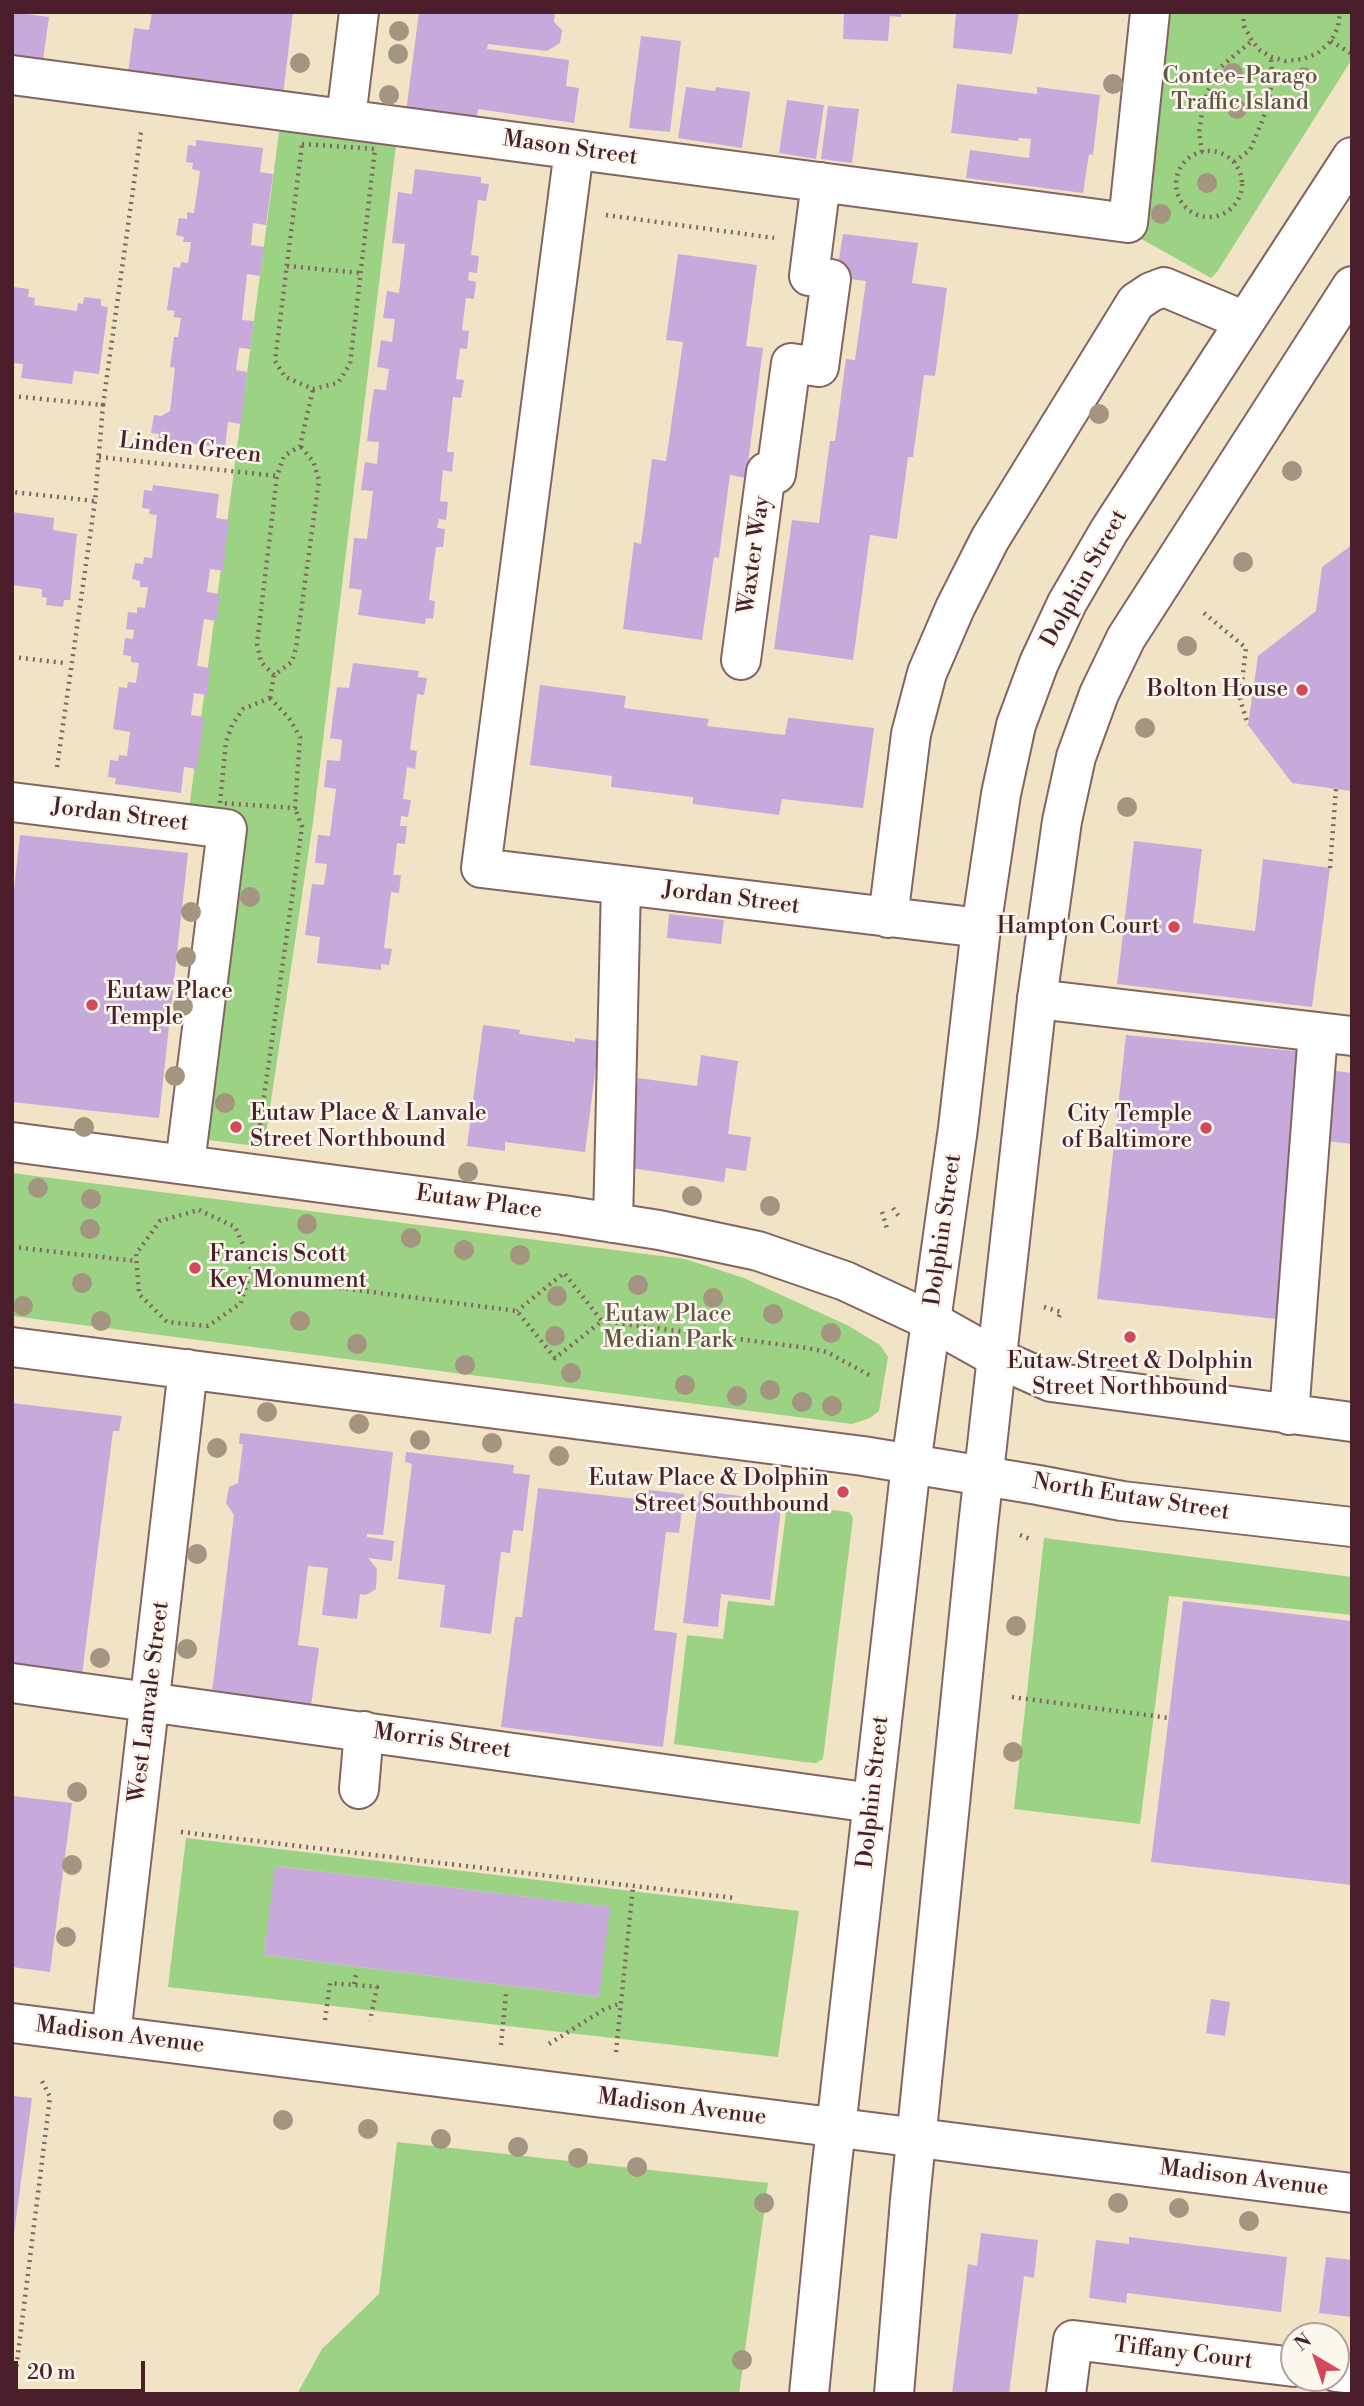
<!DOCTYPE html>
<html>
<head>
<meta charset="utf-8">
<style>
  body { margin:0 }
  #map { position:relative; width:1364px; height:2406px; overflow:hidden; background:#f1e3c6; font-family:"Libre Bodoni",serif }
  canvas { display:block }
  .frame { position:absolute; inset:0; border:14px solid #4a1f2b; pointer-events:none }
  .north { position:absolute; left:1280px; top:2322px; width:70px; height:70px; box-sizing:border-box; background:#fbf7ec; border:2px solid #b4a19f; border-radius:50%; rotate:321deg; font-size:19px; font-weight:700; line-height:28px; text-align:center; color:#4a1f2b }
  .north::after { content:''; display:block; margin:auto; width:24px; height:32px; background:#d1495b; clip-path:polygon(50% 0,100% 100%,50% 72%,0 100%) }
  .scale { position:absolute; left:14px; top:2361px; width:131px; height:32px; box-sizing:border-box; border:4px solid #4a1f2b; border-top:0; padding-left:9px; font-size:21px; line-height:24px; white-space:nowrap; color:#4a1f2b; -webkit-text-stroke:5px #fbf7ec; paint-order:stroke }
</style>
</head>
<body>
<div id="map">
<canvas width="1364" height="2406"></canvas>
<div class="frame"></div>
<div class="north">N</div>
<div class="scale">20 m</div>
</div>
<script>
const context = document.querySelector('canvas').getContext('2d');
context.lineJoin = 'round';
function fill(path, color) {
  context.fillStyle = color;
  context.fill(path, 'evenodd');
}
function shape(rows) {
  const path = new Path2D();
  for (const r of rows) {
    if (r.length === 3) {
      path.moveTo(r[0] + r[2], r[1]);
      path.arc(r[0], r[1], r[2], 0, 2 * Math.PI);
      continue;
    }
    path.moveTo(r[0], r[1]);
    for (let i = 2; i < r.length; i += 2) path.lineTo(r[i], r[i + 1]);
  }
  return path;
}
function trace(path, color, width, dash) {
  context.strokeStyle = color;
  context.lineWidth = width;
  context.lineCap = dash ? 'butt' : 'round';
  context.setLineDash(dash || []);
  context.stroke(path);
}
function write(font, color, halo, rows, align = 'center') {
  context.font = font + ' "Libre Bodoni",serif';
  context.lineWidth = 5;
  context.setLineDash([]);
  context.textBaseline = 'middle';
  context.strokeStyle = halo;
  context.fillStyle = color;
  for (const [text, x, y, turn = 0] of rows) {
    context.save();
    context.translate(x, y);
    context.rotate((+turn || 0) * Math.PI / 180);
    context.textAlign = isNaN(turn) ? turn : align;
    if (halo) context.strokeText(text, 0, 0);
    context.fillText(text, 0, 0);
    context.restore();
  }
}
fill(shape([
  [1171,12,1352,12,1352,59,1217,272,1211,278,1138,237],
  [280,125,397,137,313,822,264,1147,193,1138,230,842,187,824],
  [12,1173,685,1259,744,1278,849,1326,880,1345,888,1357,879,1411,870,1418,852,1424,12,1316],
  [787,1505,849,1512,853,1518,823,1759,816,1763,804,1762,674,1744,687,1635,723,1639,728,1601,774,1606],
  [1044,1538,1352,1577,1352,1615,1169,1596,1140,1824,1014,1809],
  [186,1838,799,1911,778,2057,168,1987],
  [276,1866,609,1907,599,1997,264,1955],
  [397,2142,768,2183,739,2394,297,2394,322,2349,379,2294]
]), '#9cd283');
fill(shape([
  [12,12,49,17,43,60,12,56],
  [152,12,293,12,283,95,128,73,134,28,149,30],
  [419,12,555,12,554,22,562,30,560,43,547,51,488,44,487,49,569,60,566,86,579,88,574,123,478,109,477,116,413,108,413,113,406,112],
  [844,12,901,12,901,17,890,16,888,41,843,39],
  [956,12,1019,12,1012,54,953,48],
  [641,36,681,41,670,132,629,128],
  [957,84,1037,94,1037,87,1100,95,1093,155,1089,154,1083,193,966,178,970,150,1029,158,1031,139,1019,138,1018,141,951,133],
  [686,87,715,91,716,87,750,92,742,148,678,138],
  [787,100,824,105,816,159,779,153],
  [828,106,859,109,852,163,821,159],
  [196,140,263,148,260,172,273,174,266,225,253,223,251,245,264,247,260,276,247,274,242,320,254,321,250,349,239,348,236,370,247,372,241,424,228,422,225,448,158,439,159,434,151,433,154,415,161,416,170,411,175,368,170,367,174,337,178,337,181,318,173,317,175,311,167,310,173,267,180,268,181,262,188,263,191,242,183,242,184,237,176,235,179,218,187,219,187,212,194,213,200,171,192,169,193,163,186,162,188,145,196,146],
  [415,169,481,177,481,183,489,184,486,201,478,200,471,255,479,256,477,273,469,272,468,280,476,282,474,299,466,298,462,330,469,331,467,349,460,348,456,379,464,380,461,398,453,397,447,452,454,452,452,472,443,470,440,501,448,502,446,520,439,519,437,528,445,529,443,547,436,547,429,600,435,601,433,619,426,618,425,624,358,615,362,590,349,588,354,538,367,539,373,491,361,490,365,462,377,464,379,442,367,441,370,415,374,389,386,390,389,369,377,367,381,340,392,342,395,319,383,318,387,291,399,293,402,268,405,244,392,243,398,192,412,194],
  [843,234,918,243,912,283,947,288,935,376,924,375,913,457,908,457,897,539,870,535,853,660,774,649,792,520,819,523,830,441,835,441,846,359,855,360,866,281,836,277],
  [678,254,757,265,746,346,763,348,746,478,730,475,719,556,719,558,714,557,702,640,623,629,634,542,641,544,652,459,666,461,683,342,666,340],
  [13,287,29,289,28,297,35,298,34,305,77,311,78,303,83,304,84,297,101,299,101,306,108,307,99,374,74,371,72,384,21,378,23,364,12,363],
  [153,485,219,494,216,518,229,520,223,571,210,569,207,592,220,594,216,621,204,619,197,666,210,668,207,695,194,693,191,715,204,717,197,769,184,767,181,793,115,784,116,778,108,777,110,760,118,761,119,755,127,756,130,732,113,729,119,687,127,688,128,682,136,683,139,663,131,662,131,656,123,655,125,638,133,639,134,630,126,629,128,612,137,613,137,607,145,608,148,587,140,587,140,581,132,579,135,563,143,564,144,557,152,558,157,515,149,514,150,509,142,508,144,490,152,491],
  [12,512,54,518,53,530,77,534,70,600,64,600,63,607,46,605,47,598,42,597,42,589,12,585],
  [1352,545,1352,791,1292,783,1248,725,1258,656,1316,611,1322,567],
  [353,663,419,671,418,677,427,678,424,695,417,694,410,750,417,751,415,769,407,767,403,799,411,800,408,817,401,816,400,826,407,826,405,844,397,843,394,869,393,875,401,875,399,893,391,892,384,948,392,949,389,965,381,964,381,970,317,963,320,937,305,935,312,884,324,885,327,864,315,863,318,835,330,836,333,811,336,789,324,787,327,760,340,761,342,740,330,738,337,687,349,688],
  [540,685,626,696,624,708,709,719,707,726,785,735,788,718,791,718,874,728,863,808,782,799,779,815,693,804,693,797,611,787,612,776,530,765],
  [20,835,188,853,159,1118,12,1102,12,907],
  [1134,841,1202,849,1193,923,1255,931,1263,859,1330,868,1312,1007,1117,984],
  [669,914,724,920,721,944,667,938],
  [483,1025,520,1030,519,1034,575,1042,575,1038,599,1041,585,1152,505,1142,505,1151,467,1146],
  [1126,1035,1305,1052,1276,1319,1097,1299],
  [701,1055,738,1061,728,1134,751,1137,746,1171,726,1168,724,1182,625,1167,638,1078,697,1086],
  [1336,1071,1352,1073,1352,1144,1326,1141],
  [12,1403,122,1416,119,1431,113,1431,81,1682,12,1666],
  [240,1433,393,1452,383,1535,367,1534,367,1537,394,1541,392,1561,368,1558,377,1569,376,1589,366,1595,360,1594,357,1619,322,1615,328,1568,308,1566,298,1645,319,1648,311,1706,212,1692,234,1515,226,1503,229,1487,238,1483,243,1444,239,1444],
  [406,1452,514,1465,513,1473,530,1475,523,1531,513,1530,510,1553,501,1552,491,1634,440,1627,445,1585,398,1579,412,1464,405,1462],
  [538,1488,647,1500,649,1490,684,1494,679,1533,666,1532,654,1630,677,1633,663,1747,501,1727,515,1617,522,1617],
  [699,1491,782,1501,770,1600,721,1594,718,1627,683,1623],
  [1183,1601,1352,1621,1352,1885,1151,1862],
  [12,1796,72,1803,50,1972,12,1967],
  [275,1866,610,1907,599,1997,264,1955],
  [1211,1999,1230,2002,1225,2036,1206,2033],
  [12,2096,32,2098,14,2234,12,2234],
  [981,2233,1038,2240,1034,2278,1024,2276,1009,2394,952,2394,968,2264,977,2266],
  [1129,2237,1287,2257,1281,2312,1127,2293,1126,2303,1089,2298,1096,2240,1129,2244],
  [1326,2257,1352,2260,1352,2317,1319,2313]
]), '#c8a9dc');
const minor = shape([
  [12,75,1128,223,1150,12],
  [346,118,359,12],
  [574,150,481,868,981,928],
  [741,660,766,472,776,474,791,363,819,367,831,279,809,276,821,182],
  [12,802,227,829,185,1164],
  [888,918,911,734,927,673,955,608,990,539,1136,302,1151,292,1164,287,1245,321],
  [1037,999,1352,1036],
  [12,1142,563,1215,659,1230,758,1251,845,1281,931,1321,997,1358,1051,1382,1352,1422],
  [613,1223,621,885],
  [12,1347,863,1456,1038,1485,1122,1501,1352,1527],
  [1289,1415,1318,1032],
  [12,1683,872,1803],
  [359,1789,364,1731],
  [12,2023,1352,2193],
  [111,2035,188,1369],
  [1336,2372,1352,2374],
  [1066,2394,1073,2340,1294,2367]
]);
const major = shape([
  [809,2394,829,2190,911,1464,958,1128,981,928,1001,794,1016,725,1039,663,1067,603,1109,531,1352,157],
  [894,2394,910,2200,978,1526,1037,999,1062,821,1076,757,1099,694,1126,638,1352,286]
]);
trace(minor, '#846461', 42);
trace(major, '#846461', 42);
trace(shape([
  [1243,12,1244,26,1252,41,1260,50,1271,57,1286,61,1303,59,1318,53,1331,41,1338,27,1340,12],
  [1331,41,1350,53],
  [302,144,375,149,350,364,338,383,313,389,285,377,275,361,302,144],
  [1209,184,33],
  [1202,152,1199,132,1204,101,1218,69,1252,41],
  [1234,162,1250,150,1261,124,1269,103,1272,76,1271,57],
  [606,215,774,238],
  [287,266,361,273],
  [12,396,103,405,95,501,12,492],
  [103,405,141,132],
  [99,457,277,476],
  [1204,613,1246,648,1240,699,1248,725],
  [12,657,65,663],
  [274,675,261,662,257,644,277,476,284,456,300,446,313,389],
  [270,698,289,718,300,737,295,808,220,803,226,742,232,725,243,709,270,698],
  [270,698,274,675,292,662,296,648,319,480,313,461,300,446],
  [57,767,95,501],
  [1330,868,1336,789],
  [259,1132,302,827,295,808],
  [893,1208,900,1218],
  [199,1210,235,1227,252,1264,249,1276,241,1303,208,1326,167,1322,139,1294,136,1254,160,1221,199,1210],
  [882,1212,887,1229],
  [12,1247,137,1261],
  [249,1276,517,1311,555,1358,602,1321,564,1273,517,1311],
  [1044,1307,1061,1312,1057,1321],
  [602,1321,807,1348,827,1352,869,1375],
  [1020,1535,1030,1539],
  [1012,1697,1169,1718],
  [181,1832,735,1898],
  [354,1984,357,1970],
  [325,2020,330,1983,377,1987,370,2021],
  [549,2044,603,2010,621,2003],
  [501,2045,506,1994],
  [616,2052,633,1886],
  [13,2394,50,2097,42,2081]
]), '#846461', 4.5, [2, 5]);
trace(minor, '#fff', 38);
trace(major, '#fff', 38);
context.fillStyle = '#a3957f';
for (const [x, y] of [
  [399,31],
  [398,54],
  [300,63],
  [1233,73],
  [1304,77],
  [1113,84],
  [389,95],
  [1237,109],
  [1207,183],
  [1161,214],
  [1099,414],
  [1292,471],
  [1243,562],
  [1187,646],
  [1145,728],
  [1127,807],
  [250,897],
  [191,912],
  [186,957],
  [183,1006],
  [175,1076],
  [225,1103],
  [84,1127],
  [468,1172],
  [38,1188],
  [692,1196],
  [91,1199],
  [770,1206],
  [307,1224],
  [90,1229],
  [411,1238],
  [464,1250],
  [520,1255],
  [82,1283],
  [638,1285],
  [557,1296],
  [713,1298],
  [23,1306],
  [773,1314],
  [101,1321],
  [300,1321],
  [831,1333],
  [555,1336],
  [357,1344],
  [465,1365],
  [571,1373],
  [685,1385],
  [770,1390],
  [737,1396],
  [802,1402],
  [832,1406],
  [267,1412],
  [359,1424],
  [420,1440],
  [492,1443],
  [217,1448],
  [559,1456],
  [197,1554],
  [1016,1626],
  [187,1649],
  [100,1658],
  [1013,1752],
  [77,1792],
  [72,1865],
  [66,1937],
  [283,2120],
  [368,2129],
  [441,2139],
  [518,2147],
  [578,2158],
  [637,2167],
  [764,2203],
  [1118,2203],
  [1179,2208],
  [1249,2221],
  [742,2360]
]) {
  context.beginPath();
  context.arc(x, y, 10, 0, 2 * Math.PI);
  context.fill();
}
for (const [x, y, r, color] of [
  [1302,690,7,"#d1495b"],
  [1174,927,7,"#d1495b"],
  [92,1005,7,"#d1495b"],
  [236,1127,7,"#d1495b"],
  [1206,1128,7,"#d1495b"],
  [195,1268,7,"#d1495b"],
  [1130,1337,7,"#d1495b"],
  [843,1492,7,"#d1495b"]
]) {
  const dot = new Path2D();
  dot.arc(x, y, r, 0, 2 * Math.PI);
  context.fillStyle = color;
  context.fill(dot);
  trace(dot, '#fbf7ec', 2.5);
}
write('23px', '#635545', '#fbf7ec', [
  ["Contee-Parago",1240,77],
  ["Traffic Island",1240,103],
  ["Eutaw Place",668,1315],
  ["Median Park",668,1341]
]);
write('23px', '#4a1f2b', '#fbf7ec', [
  ["Mason Street",570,149,8],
  ["Linden Green",190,449,6],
  ["Waxter Way",755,555,-82],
  ["Dolphin Street",1085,579,-61],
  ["Jordan Street",120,816,7],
  ["Jordan Street",731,899,7],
  ["Eutaw Place",479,1203,8],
  ["Dolphin Street",944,1230,-82],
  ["North Eutaw Street",1131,1498,9],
  ["West Lanvale Street",150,1702,-83],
  ["Morris Street",442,1742,8],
  ["Dolphin Street",874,1792,-84],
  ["Madison Avenue",120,2036,7],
  ["Madison Avenue",682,2108,7],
  ["Madison Avenue",1244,2179,7],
  ["Tiffany Court",1183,2354,7]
]);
write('23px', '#4a1f2b', '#fbf7ec', [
  ["Bolton House",1288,690],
  ["Hampton Court",1160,927],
  ["Eutaw Place",106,992,"left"],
  ["Temple",106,1018,"left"],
  ["Eutaw Place & Lanvale",250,1114,"left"],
  ["Street Northbound",250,1140,"left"],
  ["City Temple",1192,1115],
  ["of Baltimore",1192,1141],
  ["Francis Scott",209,1255,"left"],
  ["Key Monument",209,1281,"left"],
  ["Eutaw Street & Dolphin",1130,1362,"center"],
  ["Street Northbound",1130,1388,"center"],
  ["Eutaw Place & Dolphin",829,1479],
  ["Street Southbound",829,1505]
], 'right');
</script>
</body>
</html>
